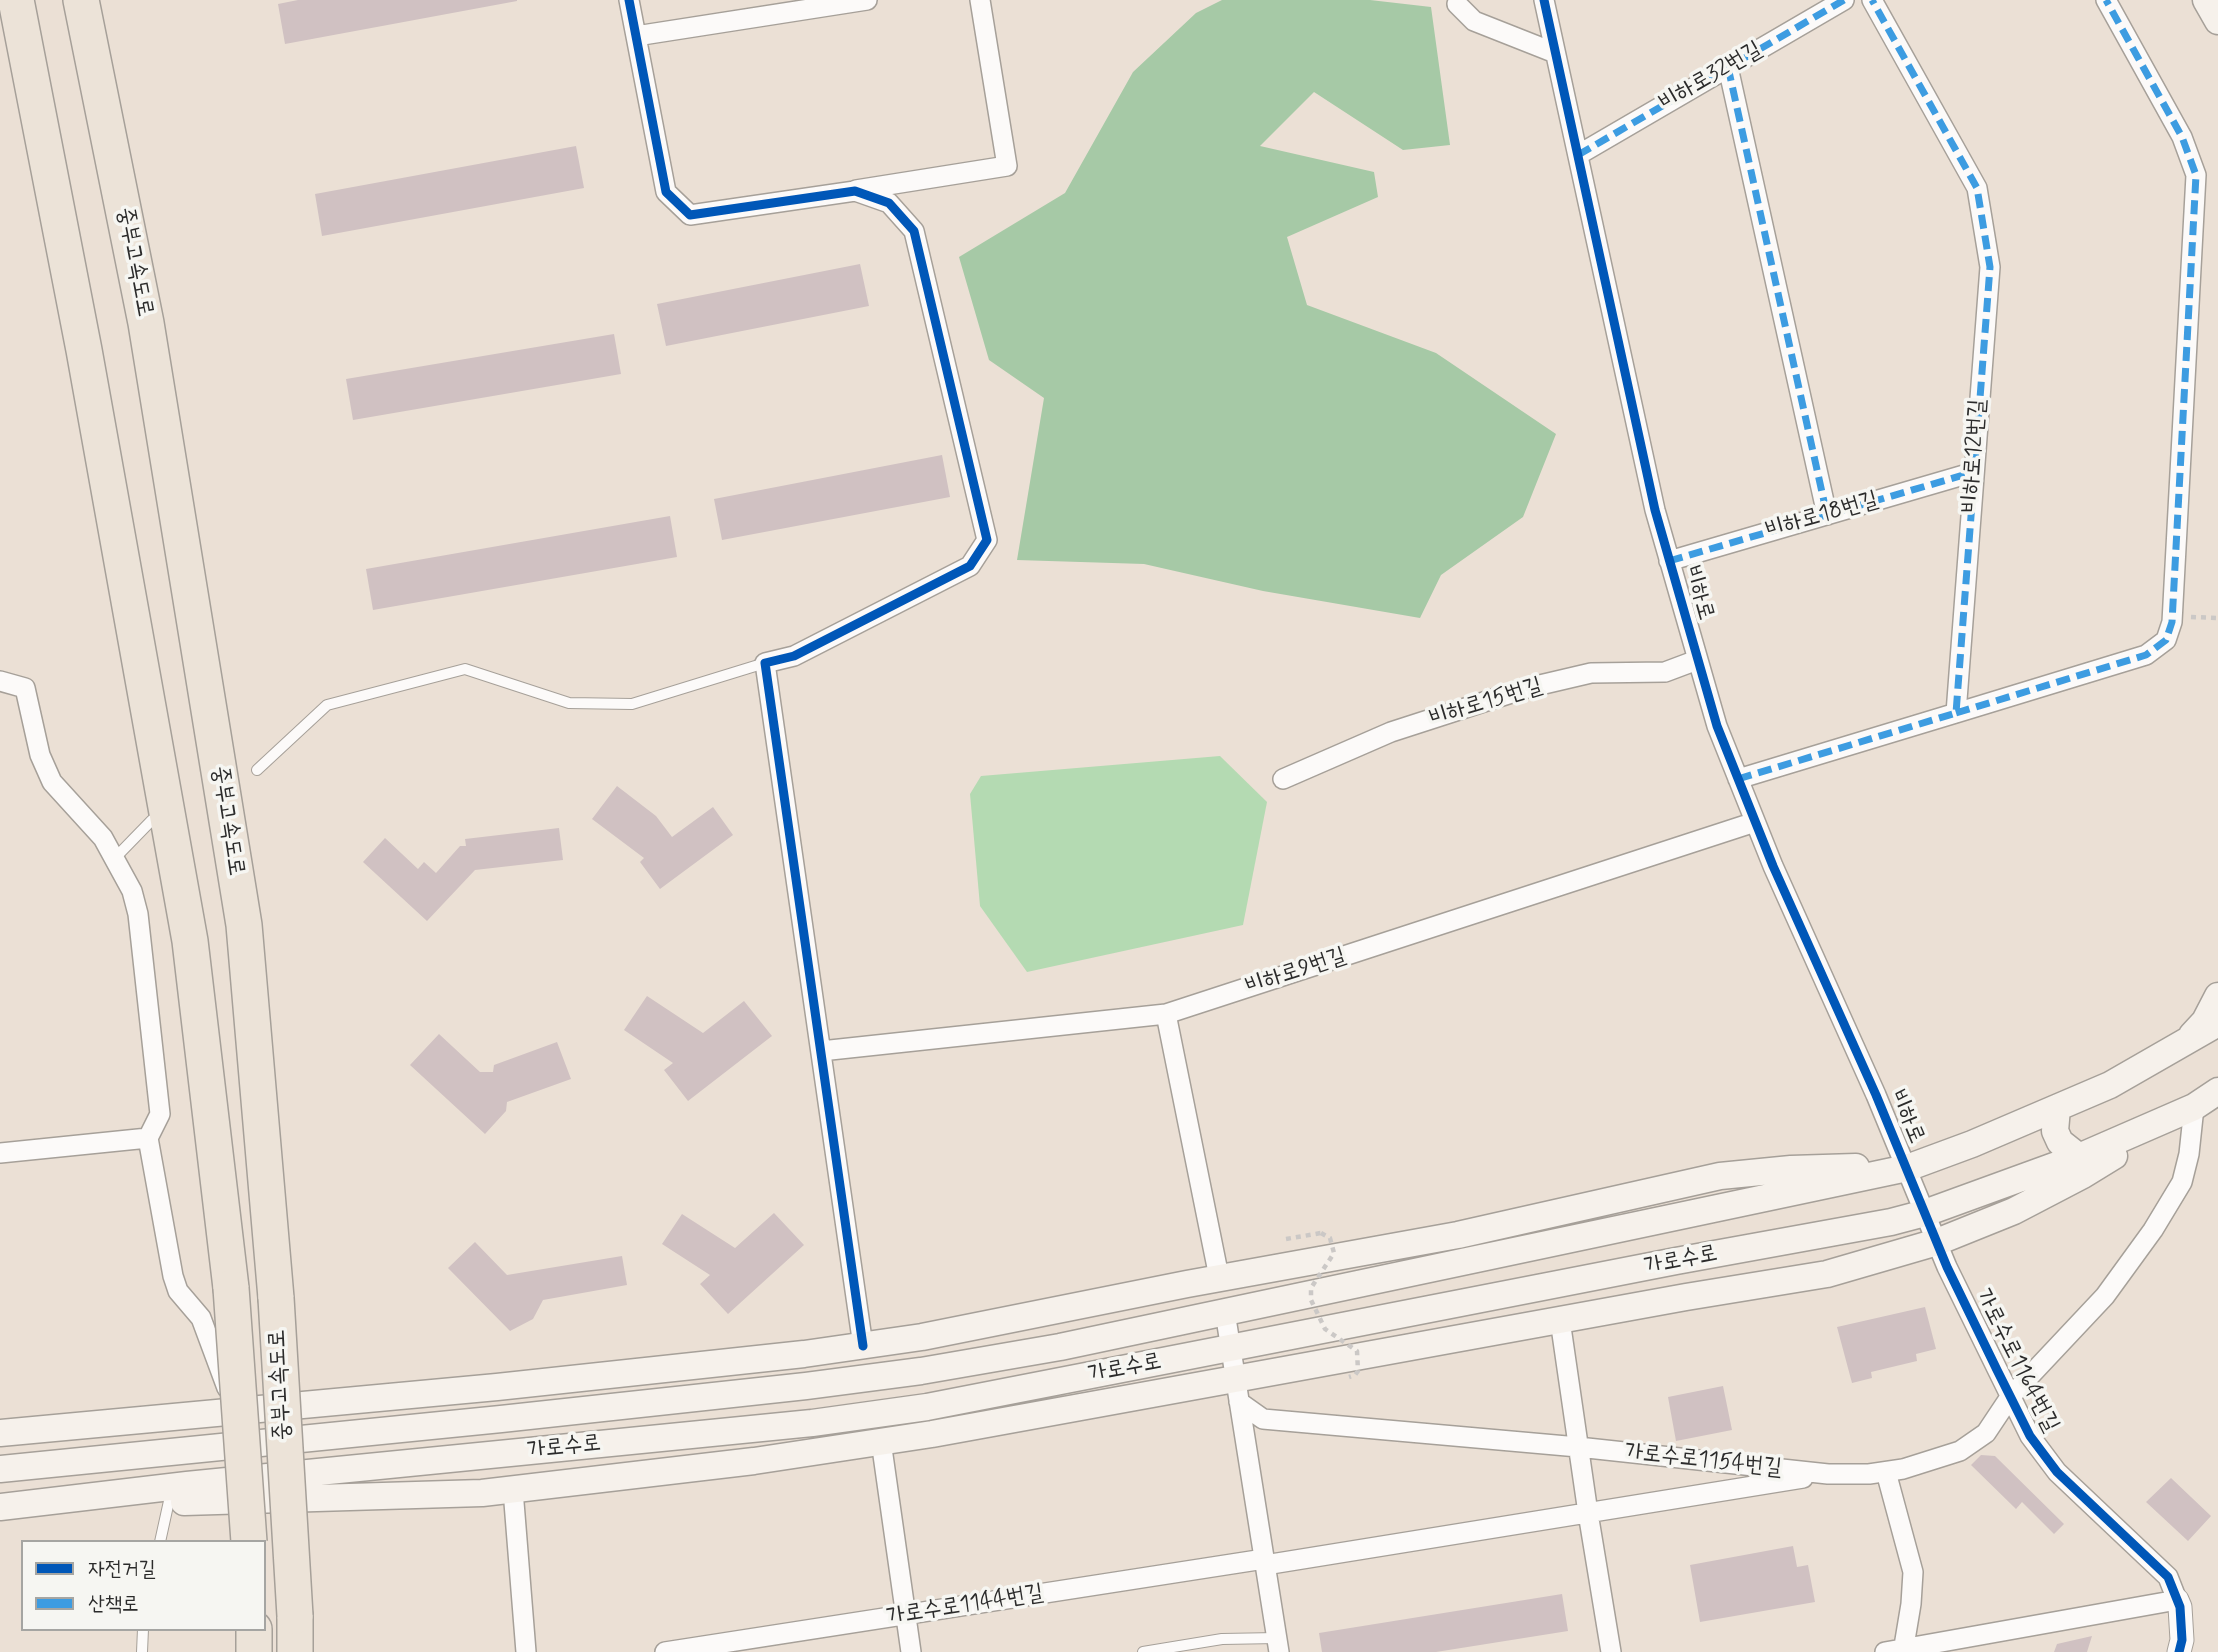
<!DOCTYPE html>
<html>
<head>
<meta charset="utf-8">
<style>
  body { margin:0 }
  #map { position:relative; width:2218px; height:1652px; overflow:hidden; background:#ebe0d5; font-family:Mynerve,"Poor Story",sans-serif }
  canvas { display:block }
  .legend { position:absolute; left:21px; top:1540px; width:245px; height:91px; box-sizing:border-box; background:#f6f6f2; border:2px solid #a5a5a2; margin:0; padding:9px 12px; list-style:none; font-size:21px; color:#2b2b2b }
  .legend li { display:flex; align-items:center; gap:14px; height:35px }
  .legend b { width:35px; border:2px solid #a5a5a2 }
</style>
</head>
<body>
<div id="map">
<canvas width="2218" height="1652"></canvas>
<ul class="legend">
<li><b style="height:9px;background:#0057b8"></b>자전거길</li>
<li><b style="height:9px;background:#3d9ce1"></b>산책로</li>
</ul>
</div>
<script>
const context = document.querySelector('canvas').getContext('2d');
context.lineJoin = 'round';
function fill(path, color) {
  context.fillStyle = color;
  context.fill(path, 'evenodd');
}
function shape(rows) {
  const path = new Path2D();
  for (const r of rows) {
    path.moveTo(r[0], r[1]);
    for (let i = 2; i < r.length; i += 2) path.lineTo(r[i], r[i + 1]);
  }
  return path;
}
function trace(path, color, width, dash) {
  context.strokeStyle = color;
  context.lineWidth = width;
  context.lineCap = dash ? 'butt' : 'round';
  context.setLineDash(dash || []);
  context.stroke(path);
}
function write(font, color, halo, rows, align = 'center') {
  context.font = font + ' Mynerve,"Poor Story",sans-serif';
  context.lineWidth = 7;
  context.setLineDash([]);
  context.textBaseline = 'middle';
  context.strokeStyle = halo;
  context.fillStyle = color;
  for (const [text, x, y, turn = 0] of rows) {
    context.save();
    context.translate(x, y);
    context.rotate((+turn || 0) * Math.PI / 180);
    context.textAlign = isNaN(turn) ? turn : align;
    if (halo) context.strokeText(text, 0, 0);
    context.fillText(text, 0, 0);
    context.restore();
  }
}
fill(shape([
  [1220,756,1267,802,1243,925,1027,972,980,906,970,794,981,776]
]), '#b4dab2');
fill(shape([
  [1222,0,1370,0,1431,7,1450,145,1403,150,1314,92,1260,146,1374,172,1378,197,1287,237,1307,305,1436,353,1556,434,1523,517,1441,575,1420,618,1263,591,1144,564,1017,560,1044,398,989,360,959,257,1065,193,1133,72,1196,13]
]), '#a6c9a6');
fill(shape([
  [298,0,517,0,517,1,285,44,278,4],
  [576,146,584,188,322,236,315,194],
  [860,264,869,306,666,346,657,304],
  [614,334,621,374,353,420,346,379],
  [942,455,950,497,722,540,714,499],
  [670,516,677,557,373,610,366,569],
  [617,786,656,816,672,837,713,807,733,835,660,889,640,862,644,858,592,819],
  [559,828,563,860,475,870,427,921,363,862,385,838,418,869,424,862,436,873,460,846,466,846,465,839],
  [647,996,703,1033,744,1001,772,1036,688,1101,664,1070,673,1063,624,1030],
  [439,1034,480,1072,493,1072,494,1065,557,1042,571,1079,507,1102,506,1111,485,1134,410,1065],
  [774,1213,804,1245,728,1314,700,1284,710,1275,662,1244,682,1214,735,1248],
  [475,1242,507,1275,622,1256,627,1285,543,1300,533,1319,510,1331,448,1268],
  [1925,1307,1936,1349,1916,1354,1917,1361,1871,1372,1872,1378,1852,1383,1837,1327],
  [1723,1386,1732,1430,1676,1441,1668,1397],
  [1981,1455,1995,1456,2064,1524,2054,1534,2022,1502,2016,1509,1971,1465],
  [2171,1478,2211,1516,2188,1541,2146,1502],
  [1793,1546,1797,1567,1808,1565,1815,1602,1700,1622,1690,1565],
  [1562,1594,1568,1631,1436,1652,1322,1652,1319,1633],
  [2092,1636,2087,1652,2054,1652,2057,1644]
]), '#d0c1c2');
const service = shape([
  [257,770,327,705,465,669,569,703,632,704,765,663],
  [115,858,152,820],
  [160,1542,169,1501],
  [142,1652,143,1629],
  [1143,1652,1222,1639,1277,1638]
]);
const minor = shape([
  [629,0,666,192,690,215,855,191,889,203,914,231,987,540,970,566,794,656,765,663,863,1346],
  [1544,0,1655,510,1717,726,1773,866,1876,1095,1947,1267,2030,1436,2057,1472,2168,1577,2177,1600,1885,1652],
  [1457,4,1474,21,1555,53],
  [636,36,867,0],
  [1728,67,1827,515],
  [1578,155,1844,0],
  [856,190,1007,166,980,0],
  [1669,561,1974,472],
  [0,681,25,688,40,755,52,782,103,838,132,891,138,914,160,1114,148,1138,173,1276,178,1291,201,1318,227,1388],
  [1956,713,2146,655,2166,640,2172,622,2196,175,2182,137,2106,0],
  [1283,779,1391,732,1527,688,1591,673,1665,672,1697,660],
  [1738,779,1956,713,1990,267,1977,188,1872,0],
  [1166,1014,1219,1277],
  [821,1051,1166,1014,1755,822],
  [0,1153,148,1138],
  [1225,1312,1279,1652],
  [1560,1320,1588,1513,1611,1652],
  [1239,1402,1263,1419,1578,1447,1828,1474,1869,1474,1903,1469,1960,1451,1986,1433,2010,1397,2105,1296,2153,1230,2182,1182,2189,1154,2194,1107],
  [881,1441,911,1652],
  [1886,1472,1913,1572,1911,1604,1903,1652],
  [513,1490,526,1652],
  [1265,1565,1803,1478],
  [665,1652,1264,1559]
]);
const tertiary = shape([
  [2177,1600,2180,1607,2182,1640,2179,1652]
]);
const secondary = shape([
  [2206,0,2218,21],
  [2192,1035,2205,1021,2218,996],
  [2057,1108,2055,1131,2060,1142,2079,1157],
  [0,1433,497,1387,804,1354,922,1337,1187,1284,1458,1235,1720,1176,1791,1169,1856,1167],
  [0,1469,501,1419,806,1386,921,1371,1060,1347,1907,1168,1972,1144,2110,1085,2218,1023],
  [184,1502,482,1493,754,1461,932,1434,1686,1297,1827,1274,1937,1242,2014,1211,2083,1175,2114,1156],
  [0,1507,187,1485,812,1423,927,1407,1676,1261,1891,1222,1925,1213,2079,1157,2194,1107,2218,1091]
]);
const motorway = shape([
  [16,0,84,350,190,941,231,1288],
  [81,0,146,323,244,925,276,1298],
  [254,1652,254,1629],
  [295,1652,295,1616]
]);
trace(service, '#a6a099', 12);
trace(minor, '#a6a099', 22);
trace(tertiary, '#a6a099', 25);
trace(secondary, '#a6a099', 29);
trace(motorway, '#a6a099', 38);
trace(shape([
  [2191,617,2218,618],
  [1286,1239,1321,1233]
]), '#cbc8c6', 4.5, [5, 5]);
trace(service, '#fcfaf9', 10);
trace(minor, '#fcfaf9', 19);
trace(tertiary, '#fcfaf9', 23);
trace(secondary, '#f6f1eb', 26);
trace(motorway, '#ece3d8', 35);
const motorwayBridge = shape([
  [231,1288,249,1542],
  [276,1298,295,1616]
]);
trace(motorwayBridge, '#a6a099', 38, []);
trace(shape([
  [1321,1233,1330,1238,1334,1253,1311,1288,1311,1300,1325,1329,1357,1351,1358,1371,1355,1375,1349,1377]
]), '#cbc8c6', 4.5, [5, 5]);
trace(motorwayBridge, '#ece3d8', 35);
trace(shape([
  [1728,67,1827,515],
  [1578,155,1844,0],
  [1669,561,1974,472],
  [1956,713,2146,655,2166,640,2172,622,2196,175,2182,137,2106,0],
  [1738,779,1956,713,1990,267,1977,188,1872,0]
]), '#3d9ce1', 7, [14, 7]);
trace(shape([
  [629,0,666,192,690,215,855,191,889,203,914,231,987,540,970,566,794,656,765,663,863,1346],
  [1544,0,1655,510,1717,726,1773,866,1876,1095,1947,1267,1997,1370,2030,1436,2057,1472,2168,1577,2180,1607,2182,1640,2179,1652]
]), '#0057b8', 9);
write('23px', '#2b2b2b', '#f6f6f2', [
  ["비하로32번길",1711,77,-30],
  ["중부고속도로",134,262,79],
  ["비하로12번길",1975,456,-86],
  ["비하로18번길",1822,516,-16],
  ["비하로",1698,593,74],
  ["비하로15번길",1486,703,-17],
  ["중부고속도로",227,821,81],
  ["비하로9번길",1296,972,-18],
  ["비하로",1906,1117,67],
  ["가로수로",1681,1261,-11],
  ["가로수로1164번길",2016,1361,63],
  ["가로수로",1125,1369,-11],
  ["중부고속도로",281,1385,-93],
  ["가로수로",564,1448,-6],
  ["가로수로1154번길",1703,1461,6],
  ["가로수로1144번길",965,1606,-9]
]);
</script>
</body>
</html>
